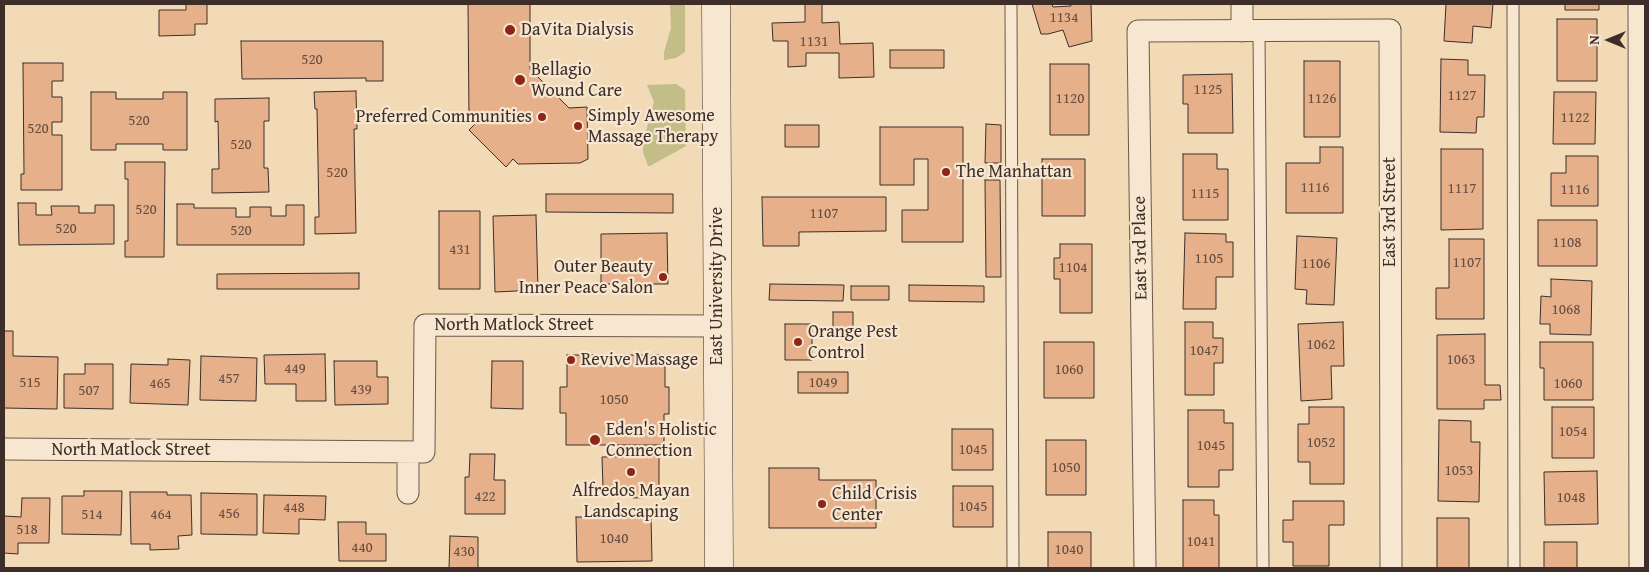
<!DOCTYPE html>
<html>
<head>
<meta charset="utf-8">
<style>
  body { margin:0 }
  #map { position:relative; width:1649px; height:572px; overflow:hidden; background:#f3dab6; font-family:"Gentium Book Plus",serif }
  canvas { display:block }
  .frame { position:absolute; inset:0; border:5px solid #3d2e29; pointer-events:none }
  .north { position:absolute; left:1584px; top:15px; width:50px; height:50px; -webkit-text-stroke:4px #f7e7d0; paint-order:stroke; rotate:270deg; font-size:14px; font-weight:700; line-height:20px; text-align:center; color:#3d2e29 }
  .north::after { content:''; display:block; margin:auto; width:18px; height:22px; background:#3d2e29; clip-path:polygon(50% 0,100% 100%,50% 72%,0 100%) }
</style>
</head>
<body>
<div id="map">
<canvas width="1649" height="572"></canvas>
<div class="frame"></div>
<div class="north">N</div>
</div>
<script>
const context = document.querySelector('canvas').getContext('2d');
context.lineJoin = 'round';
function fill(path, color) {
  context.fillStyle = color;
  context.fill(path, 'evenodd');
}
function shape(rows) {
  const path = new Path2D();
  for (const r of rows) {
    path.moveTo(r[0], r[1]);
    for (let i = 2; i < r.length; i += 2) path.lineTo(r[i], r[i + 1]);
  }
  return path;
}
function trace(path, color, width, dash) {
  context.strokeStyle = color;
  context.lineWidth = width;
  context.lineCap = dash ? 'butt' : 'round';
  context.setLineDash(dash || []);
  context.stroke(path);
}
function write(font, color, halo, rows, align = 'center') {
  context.font = font + ' "Gentium Book Plus",serif';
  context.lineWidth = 4.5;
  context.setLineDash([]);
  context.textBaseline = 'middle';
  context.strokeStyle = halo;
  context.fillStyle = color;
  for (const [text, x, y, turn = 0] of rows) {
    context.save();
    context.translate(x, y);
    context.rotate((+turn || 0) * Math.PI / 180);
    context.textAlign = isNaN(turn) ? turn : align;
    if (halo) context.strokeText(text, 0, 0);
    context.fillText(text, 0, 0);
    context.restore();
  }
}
fill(shape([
  [670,4,685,4,685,52,676,58,664,60,664,52,671,28],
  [676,84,685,90,686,146,650,166,648,166,643,152,643,142,654,102,647,85]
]), '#c3bd88');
const building = shape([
  [186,4,207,4,207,24,195,24,195,35,159,36,159,10,186,10,186,4],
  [468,4,530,4,530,69,569,108,587,107,588,159,580,163,518,164,513,159,506,167,469,130,475,124,469,117,468,4],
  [805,4,822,4,822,23,839,22,840,44,873,43,874,77,839,78,839,53,806,53,806,66,788,67,788,41,773,41,772,23,805,22,805,4],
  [1032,4,1052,4,1053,7,1071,6,1071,4,1091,4,1092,41,1069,47,1063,30,1048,34,1041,34,1032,4],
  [1446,4,1493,4,1491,28,1473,26,1472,43,1444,41,1446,4],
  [1565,4,1599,4,1599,10,1565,10,1565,4],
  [1557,19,1597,19,1597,81,1557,81,1557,19],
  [241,41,383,41,383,81,366,81,366,78,242,79,241,41],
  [890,50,944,50,944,68,890,68,890,50],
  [1441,59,1468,60,1468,75,1485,75,1484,117,1477,117,1476,133,1440,132,1441,59],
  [1304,61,1340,61,1340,137,1304,137,1304,61],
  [23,63,63,63,63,81,52,81,52,97,62,97,62,122,52,122,52,135,62,135,62,190,21,190,21,174,24,174,23,63],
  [1050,64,1089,64,1089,135,1050,135,1050,64],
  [1232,74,1233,133,1188,133,1188,104,1183,104,1183,75,1232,74],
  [356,91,357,129,354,129,356,233,315,234,315,217,319,217,317,109,315,109,314,92,356,91],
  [91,92,116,92,116,99,163,99,163,92,187,92,187,150,163,150,163,144,116,144,116,150,91,150,91,92],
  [1554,92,1596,92,1595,144,1553,144,1554,92],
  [269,98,269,121,264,121,264,168,268,168,269,192,212,193,212,169,219,169,218,121,215,122,215,99,269,98],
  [986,124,1001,125,1001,163,985,163,986,124],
  [785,125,819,125,819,147,785,147,785,125],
  [880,127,963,127,963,242,902,242,902,210,928,210,928,159,914,159,914,185,880,185,880,127],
  [1320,147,1343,147,1343,213,1286,213,1286,163,1320,163,1320,147],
  [1441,149,1483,149,1483,229,1441,230,1441,149],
  [1183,154,1217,154,1217,169,1228,169,1228,220,1183,220,1183,154],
  [1566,156,1598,156,1598,206,1551,206,1551,173,1566,173,1566,156],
  [1042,159,1085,159,1085,216,1042,216,1042,159],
  [125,162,165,162,164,257,125,257,125,241,128,241,128,179,125,179,125,162],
  [985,180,1000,180,1001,277,986,277,985,180],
  [546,194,673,194,673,213,546,212,546,194],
  [762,197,886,197,886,231,799,232,799,246,763,246,762,197],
  [18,203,36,203,36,215,52,215,51,206,79,206,79,213,95,213,95,205,114,205,114,244,19,245,18,203],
  [177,204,194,204,194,208,236,208,236,217,250,217,250,207,271,207,271,216,286,216,286,205,304,205,304,245,177,245,177,204],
  [439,211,480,211,480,289,439,289,439,211],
  [536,215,538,290,495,292,493,216,536,215],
  [1538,220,1597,220,1597,266,1538,266,1538,220],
  [667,233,668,284,601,284,601,234,667,233],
  [1185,233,1226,234,1226,242,1233,242,1233,277,1216,277,1216,309,1183,309,1185,233],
  [1297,236,1337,238,1334,305,1306,304,1307,290,1295,289,1297,236],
  [1449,239,1484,239,1484,319,1436,319,1436,288,1449,288,1449,239],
  [1060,244,1092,244,1092,313,1060,313,1060,279,1054,279,1054,258,1060,258,1060,244],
  [359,273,359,289,217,289,217,274,359,273],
  [1551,279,1592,281,1591,335,1550,334,1550,324,1540,324,1541,296,1551,297,1551,279],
  [770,284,844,285,843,301,769,300,770,284],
  [909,285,984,286,984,302,909,301,909,285],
  [851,286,889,286,889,300,851,300,851,286],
  [833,312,853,312,853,333,833,333,833,312],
  [1185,322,1213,322,1213,338,1223,338,1223,363,1214,363,1214,395,1185,395,1185,322],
  [1343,322,1344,366,1331,366,1332,399,1301,401,1298,324,1343,322],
  [785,324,812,324,812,360,785,360,785,324],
  [4,331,13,331,13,356,58,357,57,409,4,408,4,331],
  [1485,334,1485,385,1500,385,1501,400,1484,400,1484,409,1437,409,1437,335,1485,334],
  [1044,342,1094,342,1094,398,1044,398,1044,342],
  [1540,342,1593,342,1593,400,1544,400,1544,368,1540,368,1540,342],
  [325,354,326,401,296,401,296,384,265,384,264,355,325,354],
  [567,355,665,355,665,387,669,387,669,414,664,414,664,445,566,445,566,413,560,413,560,387,567,387,567,355],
  [201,356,257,358,256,401,200,400,201,356],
  [168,359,190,360,188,405,130,403,131,364,168,365,168,359],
  [334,361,377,361,377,377,388,377,388,404,335,405,334,361],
  [492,361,523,361,523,409,491,408,492,361],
  [85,364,113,364,113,409,64,408,64,374,85,374,85,364],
  [798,372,848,372,848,393,798,393,798,372],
  [1309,407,1344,407,1344,484,1310,484,1310,462,1298,462,1298,424,1309,424,1309,407],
  [1552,407,1594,407,1594,458,1552,458,1552,407],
  [1188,410,1224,410,1224,423,1233,423,1233,470,1219,470,1219,487,1188,487,1188,410],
  [1439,420,1471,421,1471,442,1480,442,1479,502,1438,501,1439,420],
  [952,429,993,429,993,470,952,470,952,429],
  [1046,440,1086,440,1086,495,1046,495,1046,440],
  [470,454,495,454,494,480,505,480,505,514,465,514,465,477,469,477,470,454],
  [659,456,659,497,633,498,633,487,603,487,602,457,659,456],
  [769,468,819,468,819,480,876,480,876,528,769,528,769,468],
  [1597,471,1598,524,1545,525,1544,472,1597,471],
  [953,486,993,486,993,527,953,527,953,486],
  [84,491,122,491,121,535,62,534,62,496,84,496,84,491],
  [130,492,167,492,167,495,191,495,192,535,178,536,179,549,150,550,150,544,131,544,130,492],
  [201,493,257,494,257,535,201,534,201,493],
  [264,495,326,496,325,520,299,519,299,534,263,533,264,495],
  [22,498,50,498,49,543,18,543,18,554,4,553,4,516,21,517,22,498],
  [1183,500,1214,500,1214,515,1219,515,1219,568,1183,568,1183,500],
  [1293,501,1344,501,1344,525,1329,525,1329,566,1293,566,1293,542,1283,542,1283,520,1293,520,1293,501],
  [576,517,651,517,652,561,577,562,576,517],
  [1437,518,1469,518,1469,568,1437,568,1437,518],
  [338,522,366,522,366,534,386,534,386,561,339,561,338,522],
  [1048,532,1091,532,1091,568,1048,568,1048,532],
  [450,536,478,537,478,568,449,568,450,536],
  [1544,542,1577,542,1577,568,1544,568,1544,542]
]);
fill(building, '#e6b08a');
trace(building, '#3d2e29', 1);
const lane = shape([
  [1011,4,1013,568],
  [1513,4,1514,568],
  [1259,31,1263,568]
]);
const street = shape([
  [1242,4,1242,31],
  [1639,4,1640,568],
  [4,449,424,452,425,325,717,326],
  [408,452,408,493],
  [1145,568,1138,31,1390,30,1391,568]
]);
const secondary = shape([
  [716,4,719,568]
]);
trace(lane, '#6a594c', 13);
trace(street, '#6a594c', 23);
trace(secondary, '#3d2e29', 29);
trace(lane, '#f7e7d0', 11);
trace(street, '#f7e7d0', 21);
trace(secondary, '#f7e7d0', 28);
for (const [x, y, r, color] of [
  [510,30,6,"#8f2418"],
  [520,80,6,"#8f2418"],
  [542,117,5,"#8f2418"],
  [578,126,5,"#8f2418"],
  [946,172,5,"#8f2418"],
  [663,277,5,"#8f2418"],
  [798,342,5,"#8f2418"],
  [571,360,5,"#8f2418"],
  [595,440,6,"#8f2418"],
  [631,472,5,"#8f2418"],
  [822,504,5,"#8f2418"]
]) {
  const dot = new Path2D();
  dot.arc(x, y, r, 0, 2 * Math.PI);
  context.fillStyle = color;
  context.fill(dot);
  trace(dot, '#f7e7d0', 2);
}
write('15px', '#674e41', null, [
  ["1134",1064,18],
  ["1131",814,42],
  ["520",312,60],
  ["1125",1208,90],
  ["1127",1462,96],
  ["1120",1070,99],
  ["1126",1322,99],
  ["1122",1575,118],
  ["520",139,121],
  ["520",38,129],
  ["520",241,145],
  ["520",337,173],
  ["1116",1315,188],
  ["1117",1462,189],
  ["1116",1575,190],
  ["1115",1205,194],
  ["520",146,210],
  ["1107",824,214],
  ["520",66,229],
  ["520",241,231],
  ["1108",1567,243],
  ["431",460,250],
  ["1105",1209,259],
  ["1107",1467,263],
  ["1106",1316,264],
  ["1104",1073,268],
  ["1068",1566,310],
  ["1062",1321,345],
  ["1047",1204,351],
  ["1063",1461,360],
  ["449",295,369],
  ["1060",1069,370],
  ["457",229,379],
  ["515",30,383],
  ["1049",823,383],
  ["465",160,384],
  ["1060",1568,384],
  ["439",361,390],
  ["507",89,391],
  ["1050",614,400],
  ["1054",1573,432],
  ["1052",1321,443],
  ["1045",1211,446],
  ["1045",973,450],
  ["1050",1066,468],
  ["1053",1459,471],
  ["422",485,497],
  ["1048",1571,498],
  ["1045",973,507],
  ["448",294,508],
  ["456",229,514],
  ["514",92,515],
  ["464",161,515],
  ["518",27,530],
  ["1040",614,539],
  ["1041",1201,542],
  ["440",362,548],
  ["1040",1069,550],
  ["430",464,552]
]);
write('18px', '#3d2e29', '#f7e7d0', [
  ["DaVita Dialysis",521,30],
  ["Bellagio",531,70],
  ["Wound Care",531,91],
  ["Simply Awesome",588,116],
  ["Massage Therapy",588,137],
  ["Preferred Communities",532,117,"right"],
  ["The Manhattan",956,172],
  ["Outer Beauty",653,267,"right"],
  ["Inner Peace Salon",653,288,"right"],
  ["Orange Pest",808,332],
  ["Control",808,353],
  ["Revive Massage",581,360],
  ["Eden's Holistic",606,430],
  ["Connection",606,451],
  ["Alfredos Mayan",631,491,"center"],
  ["Landscaping",631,512,"center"],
  ["Child Crisis",832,494],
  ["Center",832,515]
], 'left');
write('18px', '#3d2e29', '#f7e7d0', [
  ["East 3rd Street",1390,212,-90],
  ["East 3rd Place",1141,248,-91],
  ["East University Drive",717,286,-90],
  ["North Matlock Street",514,325],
  ["North Matlock Street",131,450]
]);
</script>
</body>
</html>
